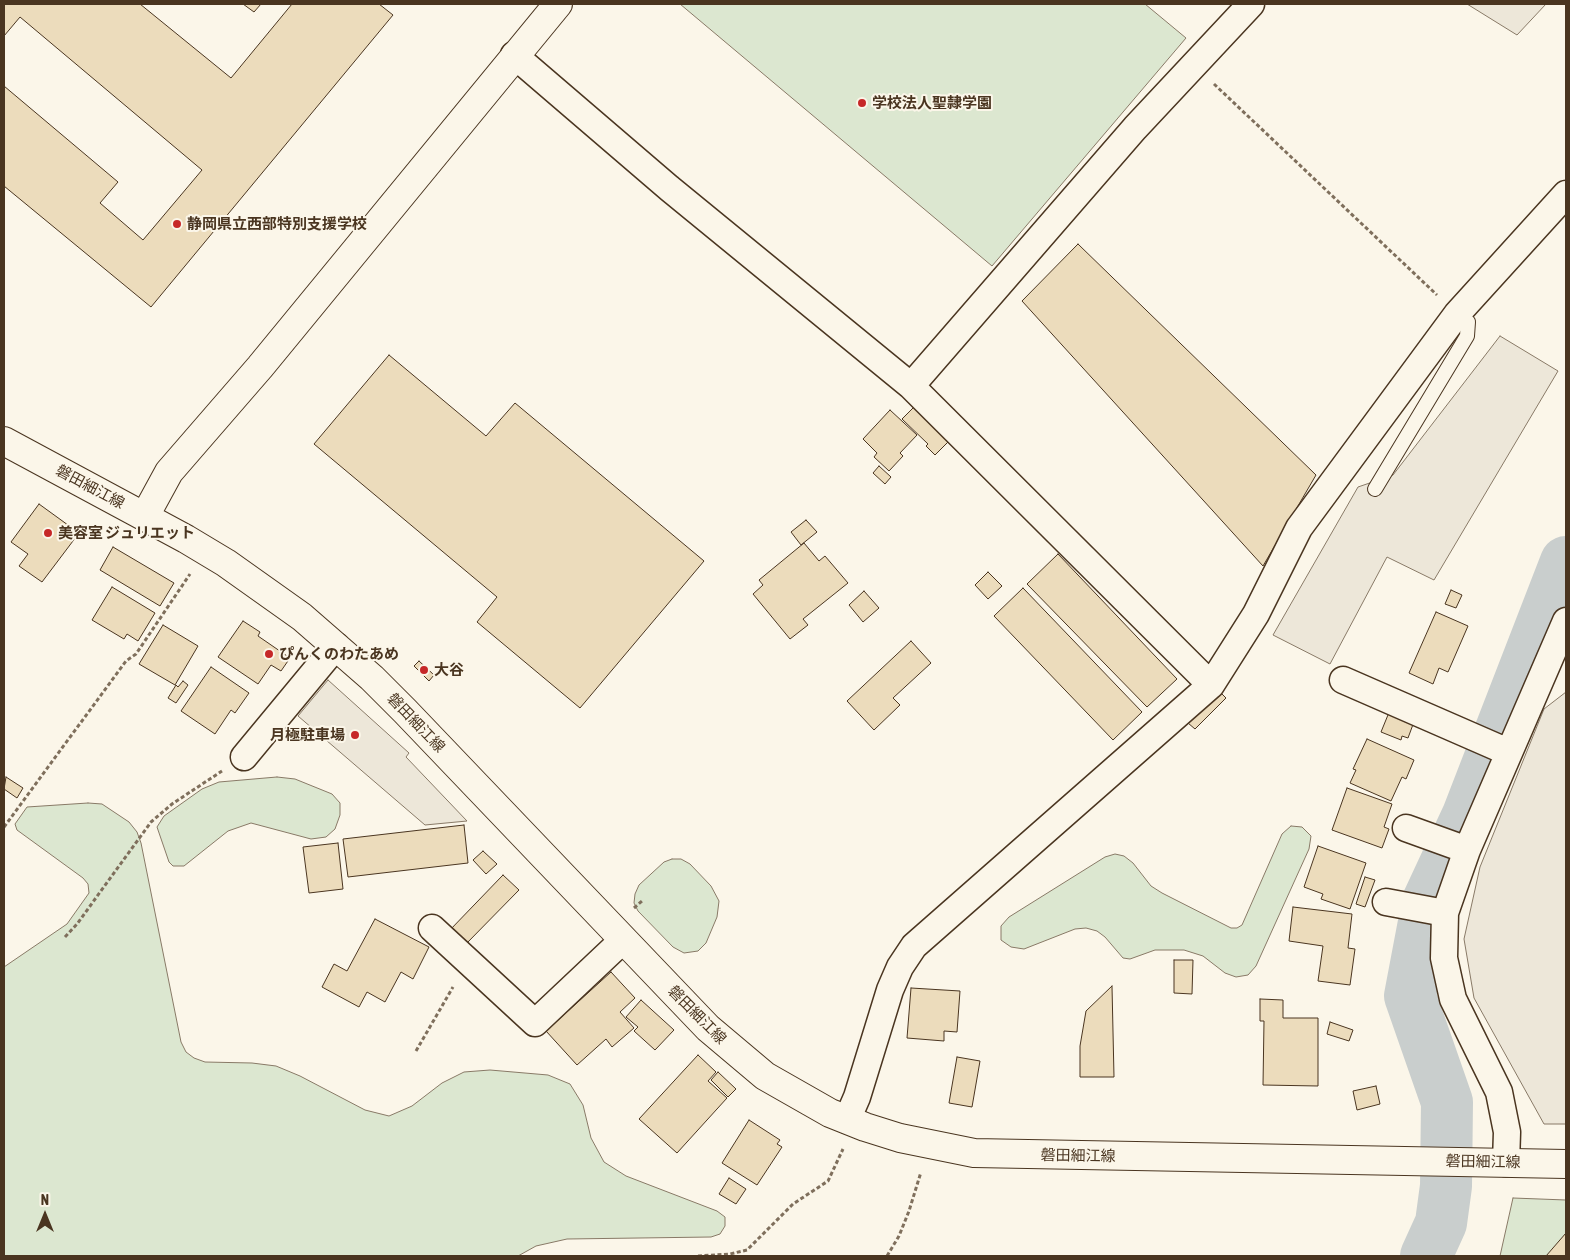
<!DOCTYPE html>
<html>
<head>
<meta charset="utf-8">
<style>
  body { margin:0 }
  #map { position:relative; width:1570px; height:1260px; overflow:hidden; background:#fbf6e9; font-family:"Asap Condensed",sans-serif }
  canvas { display:block }
  .frame { position:absolute; inset:0; border:5px solid #4a3520; pointer-events:none }
  .north { position:absolute; left:20px; top:1190px; width:50px; height:50px; -webkit-text-stroke:4px #fbf6e9; paint-order:stroke; rotate:0deg; font-size:14px; font-weight:700; line-height:20px; text-align:center; color:#4a3520 }
  .north::after { content:''; display:block; margin:auto; width:18px; height:22px; background:#4a3520; clip-path:polygon(50% 0,100% 100%,50% 72%,0 100%) }
</style>
</head>
<body>
<div id="map">
<canvas width="1570" height="1260"></canvas>
<div class="frame"></div>
<div class="north">N</div>
</div>
<script>
const context = document.querySelector('canvas').getContext('2d');
context.lineJoin = 'round';
function fill(path, color) {
  context.fillStyle = color;
  context.fill(path, 'evenodd');
}
function shape(rows) {
  const path = new Path2D();
  for (const r of rows) {
    path.moveTo(r[0], r[1]);
    for (let i = 2; i < r.length; i += 2) path.lineTo(r[i], r[i + 1]);
  }
  return path;
}
function trace(path, color, width, dash) {
  context.strokeStyle = color;
  context.lineWidth = width;
  context.lineCap = dash ? 'butt' : 'round';
  context.setLineDash(dash || []);
  context.stroke(path);
}
function write(font, color, halo, rows, align = 'center') {
  context.font = font + ' "Asap Condensed","Noto Sans JP",sans-serif';
  context.lineWidth = 4;
  context.setLineDash([]);
  context.textBaseline = 'middle';
  context.strokeStyle = halo;
  context.fillStyle = color;
  for (const [text, x, y, turn = 0] of rows) {
    context.save();
    context.translate(x, y);
    context.rotate((+turn || 0) * Math.PI / 180);
    context.textAlign = isNaN(turn) ? turn : align;
    if (halo) context.strokeText(text, 0, 0);
    context.fillText(text, 0, 0);
    context.restore();
  }
}
const green = shape([
  [680,4,1145,4,1186,38,992,266,680,4],
  [277,777,295,779,332,794,340,803,340,815,335,829,326,837,311,839,251,823,228,831,184,866,173,866,169,862,157,827,164,816,202,789,219,782,277,777],
  [88,803,102,804,129,822,137,832,141,843,181,1042,186,1052,194,1058,205,1062,252,1063,276,1066,300,1076,365,1110,389,1116,412,1106,442,1083,464,1072,490,1070,548,1075,570,1084,583,1105,591,1138,604,1162,626,1176,717,1211,725,1217,725,1226,720,1234,711,1237,567,1239,536,1246,518,1256,4,1256,4,967,67,924,89,893,88,884,83,878,17,830,15,824,27,807,88,803],
  [1291,826,1302,827,1311,836,1309,849,1256,966,1248,975,1236,977,1225,973,1203,956,1184,950,1155,950,1130,959,1123,958,1105,937,1097,931,1086,928,1075,929,1024,949,1011,947,1001,940,1001,926,1009,917,1105,857,1115,854,1124,856,1133,863,1151,886,1162,893,1231,928,1237,928,1242,925,1282,834,1291,826],
  [672,859,681,859,690,864,711,886,719,901,717,917,706,943,698,951,684,953,673,947,638,911,634,903,635,894,639,885,664,862,672,859],
  [1513,1198,1566,1200,1566,1256,1500,1256,1513,1198]
]);
fill(green, '#dce7d0');
trace(green, '#887966', 1);
const parking = shape([
  [1467,4,1546,4,1517,35,1467,4],
  [1500,336,1558,371,1434,580,1387,557,1330,664,1273,635,1358,487,1393,475,1500,336],
  [328,680,409,753,406,757,467,821,425,825,298,716,328,680],
  [1566,692,1566,1124,1544,1124,1474,998,1464,939,1480,867,1544,709,1566,692]
]);
fill(parking, '#ede7d9');
trace(parking, '#887966', 1);
trace(shape([
  [1426,1256,1441,1223,1446,1186,1447,1102,1410,996,1428,901,1468,815,1566,562]
]), '#c9cecd', 52);
const building = shape([
  [4,4,140,4,231,78,292,4,379,4,393,15,151,307,4,186,4,86,118,182,100,203,143,240,202,170,20,17,4,36,4,4],
  [243,4,261,4,254,12,243,4],
  [1078,244,1316,475,1263,566,1022,301,1078,244],
  [389,355,486,436,515,403,704,561,580,708,477,622,497,597,314,444,389,355],
  [914,407,949,441,935,455,926,446,928,444,902,419,914,407],
  [890,410,917,435,900,453,903,456,889,471,874,457,877,453,863,439,890,410],
  [879,466,891,477,885,484,873,473,879,466],
  [39,504,79,533,42,582,19,566,28,554,11,542,39,504],
  [806,520,817,532,801,545,791,532,806,520],
  [804,543,819,561,825,556,848,583,803,619,808,625,790,639,753,594,763,585,759,580,804,543],
  [113,547,174,583,160,606,100,570,113,547],
  [1058,554,1177,679,1147,707,1027,584,1058,554],
  [988,572,1002,586,988,599,975,585,988,572],
  [112,587,155,613,138,641,127,634,124,639,92,620,112,587],
  [1023,588,1142,712,1113,740,994,616,1023,588],
  [1451,590,1462,595,1456,608,1445,604,1451,590],
  [864,591,879,608,863,622,849,605,864,591],
  [1436,612,1468,626,1448,672,1439,668,1433,684,1409,673,1436,612],
  [243,621,260,632,258,636,290,658,281,671,271,665,258,684,218,657,243,621],
  [163,625,198,646,175,685,139,664,163,625],
  [911,641,931,663,893,698,900,705,874,730,847,701,911,641],
  [419,661,434,675,429,681,414,666,419,661],
  [211,667,249,693,235,713,231,710,215,734,181,711,211,667],
  [183,681,188,685,176,703,168,698,176,685,178,687,183,681],
  [1219,691,1226,698,1195,729,1188,723,1219,691],
  [1390,710,1415,719,1408,738,1402,736,1401,740,1381,732,1390,710],
  [1367,739,1414,760,1406,779,1402,777,1391,801,1350,783,1356,770,1353,769,1367,739],
  [6,777,23,788,17,798,4,789,6,777],
  [1347,788,1392,804,1384,827,1389,829,1382,848,1332,830,1347,788],
  [464,825,468,863,348,877,343,839,464,825],
  [338,843,343,889,309,893,303,847,338,843],
  [1318,846,1366,863,1350,909,1321,899,1323,894,1304,887,1318,846],
  [483,851,497,864,486,874,473,860,483,851],
  [503,875,519,890,465,945,449,931,503,875],
  [1365,877,1375,880,1365,907,1356,904,1365,877],
  [1293,907,1352,914,1348,948,1355,949,1350,985,1318,981,1323,946,1289,941,1293,907],
  [375,919,429,947,413,979,401,972,385,1002,367,992,359,1007,322,987,334,964,347,971,375,919],
  [1174,960,1193,960,1192,994,1174,993,1174,960],
  [611,972,635,998,620,1012,634,1028,612,1047,606,1039,577,1065,546,1031,611,972],
  [1112,986,1114,1077,1080,1077,1080,1046,1086,1011,1112,986],
  [911,988,960,991,957,1032,944,1031,944,1041,907,1038,911,988],
  [1260,999,1283,1000,1283,1018,1318,1018,1318,1086,1263,1085,1264,1021,1260,1021,1260,999],
  [641,1000,674,1030,655,1050,634,1031,638,1027,626,1017,641,1000],
  [1330,1022,1353,1030,1349,1041,1327,1034,1330,1022],
  [698,1055,716,1072,708,1081,727,1098,677,1153,639,1119,698,1055],
  [957,1057,980,1061,972,1107,949,1103,957,1057],
  [718,1072,736,1089,728,1097,711,1080,718,1072],
  [1376,1086,1380,1104,1357,1110,1353,1091,1376,1086],
  [749,1120,780,1140,777,1144,782,1147,757,1185,722,1163,749,1120],
  [729,1178,746,1189,736,1204,719,1194,729,1178],
  [1566,1233,1566,1256,1546,1256,1566,1233]
]);
fill(building, '#ecdcbc');
trace(building, '#4a3520', 1);
const lane = shape([
  [1375,489,1467,336,1468,322,1457,314]
]);
const street = shape([
  [514,55,669,188,911,386,1135,128,1251,4],
  [911,386,1211,685],
  [1343,680,1508,752],
  [244,757,336,646],
  [1406,828,1467,850],
  [1386,902,1445,913],
  [432,928,535,1023,623,940],
  [847,1120,857,1097,890,990,900,967,914,946,1211,685,1256,614,1299,528,1457,314,1566,194],
  [1506,1163,1507,1132,1499,1092,1453,999,1444,958,1445,913,1467,850,1566,621]
]);
const secondary = shape([
  [4,441,186,539,226,563,302,617,372,678,405,711,708,1028,765,1076,830,1113,865,1127,900,1138,974,1153,1566,1164],
  [145,516,169,472,260,367,558,4]
]);
trace(lane, '#4a3520', 16);
trace(street, '#4a3520', 29);
trace(secondary, '#4a3520', 30);
trace(shape([
  [1214,84,1437,295],
  [4,827,126,661,136,654,190,574],
  [634,908,642,901],
  [65,937,77,924,151,822,172,804,222,771],
  [416,1051,453,987],
  [698,1256,730,1254,747,1250,793,1204,828,1181,843,1149],
  [887,1256,899,1236,909,1211,921,1172]
]), '#7f6f5c', 3, [4, 2.5]);
trace(lane, '#fbf6e9', 14);
trace(street, '#fbf6e9', 26);
trace(secondary, '#fbf6e9', 28);
for (const [x, y, r, color] of [
  [862,103,5,"#c62828"],
  [177,224,5,"#c62828"],
  [48,533,5,"#c62828"],
  [269,654,5,"#c62828"],
  [424,670,5,"#c62828"],
  [355,735,5,"#c62828"]
]) {
  const dot = new Path2D();
  dot.arc(x, y, r, 0, 2 * Math.PI);
  context.fillStyle = color;
  context.fill(dot);
  trace(dot, '#fbf6e9', 2);
}
write('bold 15px', '#4a3520', '#fbf6e9', [
  ["学校法人聖隷学園",872,103],
  ["静岡県立西部特別支援学校",187,224],
  ["美容室 ジュリエット",58,533],
  ["ぴんくのわたあめ",279,654],
  ["大谷",434,670],
  ["月極駐車場",345,735,"right"]
], 'left');
write('15px', '#4a3520', '#fbf6e9', [
  ["磐田細江線",90,487,28],
  ["磐田細江線",416,723,46],
  ["磐田細江線",697,1015,45],
  ["磐田細江線",1078,1156,1],
  ["磐田細江線",1483,1162,1]
]);
</script>
</body>
</html>
